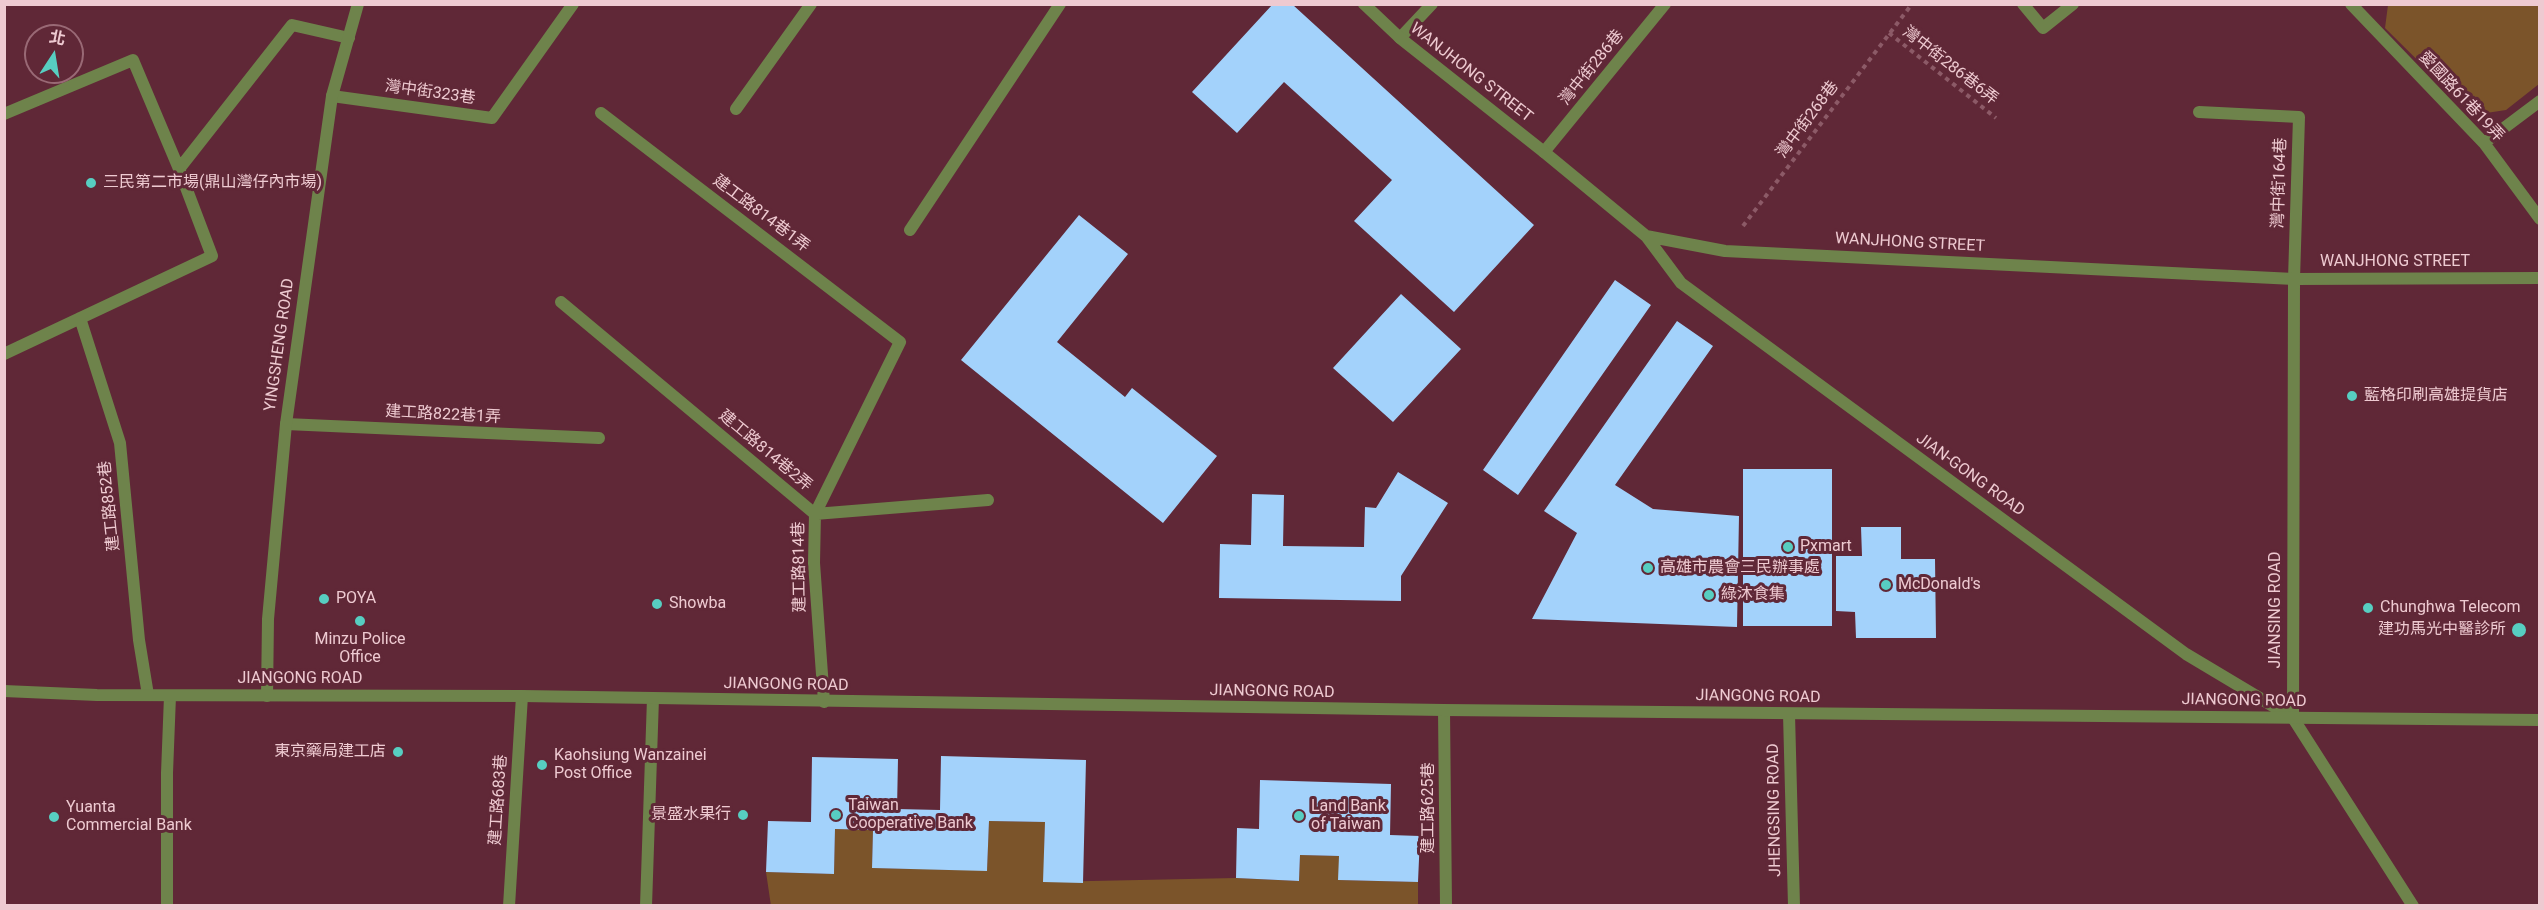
<!DOCTYPE html>
<html>
<head>
<meta charset="utf-8">
<style>
  body { margin:0 }
  #map { position:relative; width:2544px; height:910px; overflow:hidden; background:#602837; font-family:Roboto,"Noto Sans TC",sans-serif }
  canvas { display:block }
  .frame { position:absolute; inset:0; border:6px solid #eecad1; pointer-events:none }
  .north { position:absolute; left:24px; top:24px; width:60px; height:60px; box-sizing:border-box; background:#602837; border:2px solid #996975; border-radius:50%; rotate:12deg; font-size:16px; font-weight:700; line-height:24px; text-align:center; color:#eecad1 }
  .north::after { content:''; display:block; margin:auto; width:21px; height:27px; background:#57cec1; clip-path:polygon(50% 0,100% 100%,50% 72%,0 100%) }
</style>
</head>
<body>
<div id="map">
<canvas width="2544" height="910"></canvas>
<div class="frame"></div>
<div class="north">北</div>
</div>
<script>
const context = document.querySelector('canvas').getContext('2d');
context.lineJoin = 'round';
function fill(path, color) {
  context.fillStyle = color;
  context.fill(path, 'evenodd');
}
function shape(rows) {
  const path = new Path2D();
  for (const r of rows) {
    path.moveTo(r[0], r[1]);
    for (let i = 2; i < r.length; i += 2) path.lineTo(r[i], r[i + 1]);
  }
  return path;
}
function trace(path, color, width, dash) {
  context.strokeStyle = color;
  context.lineWidth = width;
  context.lineCap = dash ? 'butt' : 'round';
  context.setLineDash(dash || []);
  context.stroke(path);
}
function write(font, color, halo, rows, align = 'center') {
  context.font = font + ' Roboto,"Noto Sans TC",sans-serif';
  context.lineWidth = 6;
  context.setLineDash([]);
  context.textBaseline = 'middle';
  context.strokeStyle = halo;
  context.fillStyle = color;
  for (const [text, x, y, turn = 0] of rows) {
    context.save();
    context.translate(x, y);
    context.rotate((+turn || 0) * Math.PI / 180);
    context.textAlign = isNaN(turn) ? turn : align;
    if (halo) context.strokeText(text, 0, 0);
    context.fillText(text, 0, 0);
    context.restore();
  }
}
fill(shape([
  [2388,5,2539,5,2539,84,2506,110,2473,115,2385,28],
  [989,821,1045,822,1044,882,1236,878,1299,881,1300,855,1339,856,1339,880,1418,882,1418,906,771,906,766,872,834,874,835,829,873,830,872,868,987,870]
]), '#7b542a');
fill(shape([
  [1272,5,1293,5,1534,225,1454,312,1354,221,1392,180,1284,82,1237,133,1192,92],
  [1079,215,1128,254,1057,342,1125,397,1132,388,1217,456,1163,523,961,360],
  [1615,280,1651,305,1518,495,1483,470],
  [1401,294,1461,349,1393,422,1333,368],
  [1677,321,1713,346,1615,485,1653,509,1739,516,1737,627,1532,619,1577,533,1544,511],
  [1743,469,1832,469,1832,626,1743,626],
  [1398,472,1448,503,1401,576,1401,601,1219,598,1220,544,1251,545,1252,494,1284,495,1283,546,1364,547,1365,507,1376,508],
  [1861,527,1901,527,1901,559,1935,559,1936,638,1856,638,1855,612,1836,611,1836,556,1862,556],
  [941,756,1086,760,1083,883,1043,882,1045,822,989,821,987,871,872,868,873,830,835,829,834,874,766,872,768,821,811,822,812,757,898,759,897,809,940,810],
  [1260,780,1391,784,1390,835,1420,836,1418,882,1338,880,1339,856,1300,855,1299,881,1236,878,1237,828,1259,829]
]), '#a3d2fb');
trace(shape([
  [1889,33,1996,118],
  [1743,226,1912,4]
]), '#8c5a67', 4, [4.5, 4.5]);
trace(shape([
  [2023,4,2043,28,2073,4],
  [2351,4,2484,143,2540,219],
  [1400,38,1432,4],
  [332,96,492,118,573,4],
  [736,109,811,4],
  [2199,112,2299,117,2294,279],
  [601,113,900,342,815,514,814,563,824,702],
  [4,114,133,60,179,169,212,256,4,354],
  [2484,143,2540,101],
  [1544,152,1665,4],
  [179,169,292,25,349,38],
  [910,230,1060,4],
  [561,302,815,514,988,500],
  [80,318,120,443,139,640,148,695],
  [286,424,599,438],
  [1444,710,1446,906],
  [167,906,167,773,170,696],
  [509,906,522,696]
]), '#6e834b', 12);
trace(shape([
  [1364,4,1400,38,1544,152,1646,236,1725,251,2294,279,2540,278],
  [1646,236,1681,283,2186,654,2293,718],
  [2294,279,2293,718,2413,906],
  [267,696,268,619,286,424,332,96,358,4],
  [1789,714,1794,906],
  [646,906,653,698]
]), '#6e834b', 12);
trace(shape([
  [4,691,97,695,522,696,1444,710,2540,720]
]), '#6e834b', 12);
for (const [x, y, r, color] of [
  [91,183,6,"#57cec1"],
  [2352,396,6,"#57cec1"],
  [1788,547,6,"#57cec1"],
  [1648,568,6,"#57cec1"],
  [1886,585,6,"#57cec1"],
  [1709,595,6,"#57cec1"],
  [324,599,6,"#57cec1"],
  [657,604,6,"#57cec1"],
  [2368,608,6,"#57cec1"],
  [360,621,6,"#57cec1"],
  [2519,630,8,"#57cec1"],
  [398,752,6,"#57cec1"],
  [542,765,6,"#57cec1"],
  [743,815,6,"#57cec1"],
  [836,815,6,"#57cec1"],
  [1299,816,6,"#57cec1"],
  [54,817,6,"#57cec1"]
]) {
  const dot = new Path2D();
  dot.arc(x, y, r, 0, 2 * Math.PI);
  context.fillStyle = color;
  context.fill(dot);
  trace(dot, '#602837', 2);
}
write('16px', '#eecad1', '#602837', [
  ["灣中街286巷6弄",1950,66,38],
  ["灣中街286巷",1592,68,-51],
  ["WANJHONG STREET",1471,73,38],
  ["灣中街323巷",430,93,8],
  ["愛國路61巷19弄",2461,97,47],
  ["灣中街268巷",1808,120,-53],
  ["灣中街164巷",2280,183,-88],
  ["建工路814巷1弄",761,214,37],
  ["WANJHONG STREET",1910,243,3],
  ["WANJHONG STREET",2395,262],
  ["YINGSHENG ROAD",280,345,-82],
  ["建工路822巷1弄",443,415,3],
  ["建工路814巷2弄",765,451,40],
  ["JIAN-GONG ROAD",1970,475,36],
  ["建工路852巷",110,506,-96],
  ["建工路814巷",800,567,-91],
  ["JIANSING ROAD",2276,610,-90],
  ["JIANGONG ROAD",300,679],
  ["JIANGONG ROAD",786,685,1],
  ["JIANGONG ROAD",1272,692,1],
  ["JIANGONG ROAD",1758,697,1],
  ["JIANGONG ROAD",2244,701,1],
  ["建工路683巷",499,800,-86],
  ["建工路625巷",1429,808,-90],
  ["JHENGSING ROAD",1775,810,-91]
]);
write('16px', '#eecad1', '#602837', [
  ["三民第二市場(鼎山灣仔內市場)",103,183],
  ["藍格印刷高雄提貨店",2364,396],
  ["Pxmart",1800,547],
  ["高雄市農會三民辦事處",1660,568],
  ["McDonald's",1898,585],
  ["綠沐食集",1721,595],
  ["POYA",336,599],
  ["Showba",669,604],
  ["Chunghwa Telecom",2380,608],
  ["建功馬光中醫診所",2506,630,"right"],
  ["Minzu Police",360,640,"center"],
  ["Office",360,658,"center"],
  ["東京藥局建工店",386,752,"right"],
  ["Kaohsiung Wanzainei",554,756],
  ["Post Office",554,774],
  ["Taiwan",848,806],
  ["Cooperative Bank",848,824],
  ["Land Bank",1311,807],
  ["of Taiwan",1311,825],
  ["Yuanta",66,808],
  ["Commercial Bank",66,826],
  ["景盛水果行",731,815,"right"]
], 'left');
</script>
</body>
</html>
